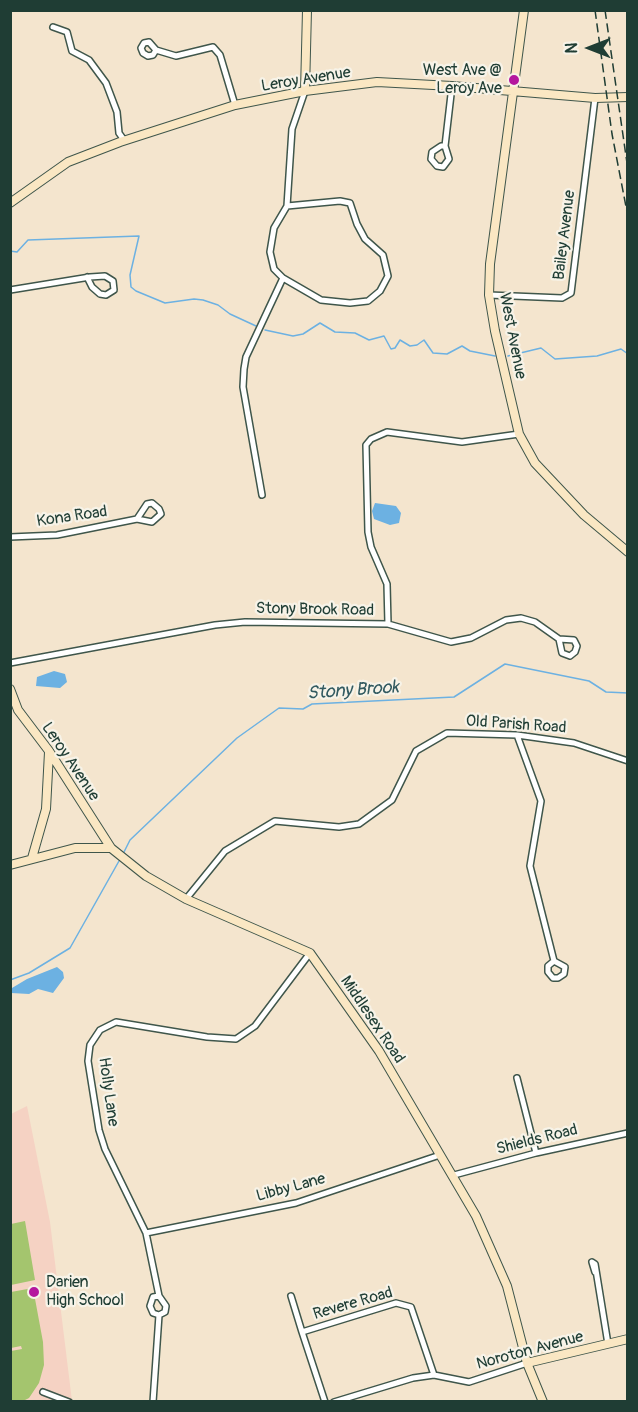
<!DOCTYPE html>
<html>
<head>
<meta charset="utf-8">
<style>
  body { margin:0 }
  #map { position:relative; width:638px; height:1412px; overflow:hidden; background:#f4e5ce; font-family:Pangolin,sans-serif }
  canvas { display:block }
  .frame { position:absolute; inset:0; border:12px solid #1f3d34; pointer-events:none }
  .north { position:absolute; left:560px; top:18px; width:60px; height:60px; -webkit-text-stroke:4px #f7f3e8; paint-order:stroke; rotate:270deg; font-size:16px; font-weight:700; line-height:24px; text-align:center; color:#1f3d34 }
  .north::after { content:''; display:block; margin:auto; width:21px; height:27px; background:#1f3d34; clip-path:polygon(50% 0,100% 100%,50% 72%,0 100%) }
</style>
</head>
<body>
<div id="map">
<canvas width="638" height="1412"></canvas>
<div class="frame"></div>
<div class="north">N</div>
</div>
<script>
const context = document.querySelector('canvas').getContext('2d');
context.lineJoin = 'round';
function fill(path, color) {
  context.fillStyle = color;
  context.fill(path, 'evenodd');
}
function shape(rows) {
  const path = new Path2D();
  for (const r of rows) {
    path.moveTo(r[0], r[1]);
    for (let i = 2; i < r.length; i += 2) path.lineTo(r[i], r[i + 1]);
  }
  return path;
}
function trace(path, color, width, dash) {
  context.strokeStyle = color;
  context.lineWidth = width;
  context.lineCap = dash ? 'butt' : 'round';
  context.setLineDash(dash || []);
  context.stroke(path);
}
function write(font, color, halo, rows, align = 'center') {
  context.font = font + ' Pangolin,sans-serif';
  context.lineWidth = 4.5;
  context.setLineDash([]);
  context.textBaseline = 'middle';
  context.strokeStyle = halo;
  context.fillStyle = color;
  for (const [text, x, y, turn = 0] of rows) {
    context.save();
    context.translate(x, y);
    context.rotate((+turn || 0) * Math.PI / 180);
    context.textAlign = isNaN(turn) ? turn : align;
    if (halo) context.strokeText(text, 0, 0);
    context.fillText(text, 0, 0);
    context.restore();
  }
}
fill(shape([
  [27,1106,50,1222,72,1401,11,1402,11,1114]
]), '#f5d2c3');
fill(shape([
  [25,1221,35,1280,11,1285,11,1224],
  [33,1288,43,1342,44,1365,39,1383,29,1398,23,1401,11,1401,11,1351,22,1349,21,1346,11,1348,11,1292]
]), '#a4c56e');
fill(shape([
  [375,503,396,506,401,513,399,523,390,525,374,519,372,511],
  [54,671,65,674,67,682,60,688,36,686,37,677],
  [57,967,63,972,64,978,53,993,38,989,29,994,11,993,12,988,27,979]
]), '#6cb1e2');
trace(shape([
  [10,251,17,252,28,240,139,236,130,275,131,287,136,291,165,303,194,299,203,300,218,305,230,314,256,326],
  [265,330,293,336,303,334,320,323,335,332,355,333,369,340,384,336,391,349,395,348,400,340,410,346,417,345,424,340,433,353,447,354,462,346,470,351,495,356],
  [508,356,541,348,555,359,597,356,621,349,628,354],
  [124,852,130,840,237,738,279,708,303,709,312,704,454,697,505,664,589,681,606,692,628,693],
  [10,980,29,973,70,948,119,861]
]), '#6cb1e2', 1.5);
const street = shape([
  [53,27,67,32,72,51,89,60,106,83,117,112,119,133,124,140],
  [156,50,153,55,148,56,143,53,141,48,144,43,149,42,156,50,176,56,213,47,220,55,235,105],
  [445,146,441,146,432,152,431,159,437,166,443,167,449,159,445,146,452,86],
  [287,206,340,201,350,203,357,224,365,239,383,255,388,276,380,291,368,301,350,303,321,300,283,278,274,269,270,252,274,228,287,206,292,129,305,91],
  [10,290,90,277,105,276,113,281,114,290,106,295,100,294,92,287,87,277],
  [489,295,562,298,571,293,595,98],
  [262,495,243,387,244,369,246,357,283,278],
  [10,537,57,535,137,519,152,522,161,514,159,509,152,503,147,504,137,519],
  [388,624,387,584,371,547,368,532,366,445,371,439,387,432,462,442,519,434],
  [10,663,215,625,245,622,388,624,451,642,471,638,506,620,521,618,535,622,559,639,574,640,577,646,575,652,570,656,562,653,559,639],
  [517,735,541,801,530,866,554,961,565,967,564,974,558,978,553,978,548,972,548,966,554,961],
  [186,899,225,851,275,821,339,827,359,824,392,800,416,751,447,733,517,735,574,743,628,761],
  [517,1078,536,1153],
  [454,1175,536,1153,628,1133],
  [146,1233,296,1203,440,1155],
  [595,1272,592,1262,595,1264,608,1344],
  [159,1296,153,1297,150,1306,153,1313,159,1315,165,1312,166,1306,159,1296,146,1233,105,1149,99,1130,88,1061,90,1045,100,1030,116,1022,207,1037,236,1039,255,1026,310,953],
  [291,1296,302,1332],
  [43,1392,69,1402],
  [153,1402,159,1315],
  [325,1402,302,1332,396,1303,411,1307,434,1375],
  [334,1402,413,1378,434,1375,469,1382,527,1363]
]);
const secondary = shape([
  [524,10,490,264,489,295,495,331,519,434,535,463,584,515,628,552],
  [305,91,307,10],
  [10,203,68,162,120,142,235,105,305,91,377,82,452,86,595,98,628,97],
  [10,689,18,710,49,751,111,848],
  [32,858,46,809,49,752],
  [10,865,75,848,111,848,146,876,186,899,310,953,379,1051,476,1216,507,1286,527,1363,543,1402],
  [527,1363,628,1339]
]);
trace(street, '#3f564b', 8);
trace(secondary, '#3f564b', 10);
trace(street, '#fff', 5);
trace(secondary, '#fae7c3', 8);
trace(shape([
  [595,10,612,134,628,217],
  [605,10,628,170]
]), '#1f3d34', 1.5, [9, 4.5]);
for (const [x, y, r, color] of [
  [514,80,6,"#b5179e"],
  [34,1292,6,"#b5179e"]
]) {
  const dot = new Path2D();
  dot.arc(x, y, r, 0, 2 * Math.PI);
  context.fillStyle = color;
  context.fill(dot);
  trace(dot, '#f7f3e8', 2);
}
write('16px', '#1f3d34', '#f7f3e8', [
  ["West Ave @",502,71],
  ["Leroy Ave",502,89],
  ["Darien",46,1283,"left"],
  ["High School",46,1301,"left"]
], 'right');
write('16px', '#1f3d34', '#f7f3e8', [
  ["Leroy Avenue",306,80,-9],
  ["Bailey Avenue",565,235,-83],
  ["West Avenue",512,336,79],
  ["Kona Road",72,517,-8],
  ["Stony Brook Road",315,610,1],
  ["Old Parish Road",516,725,4],
  ["Leroy Avenue",70,762,56],
  ["Middlesex Road",372,1020,56],
  ["Holly Lane",108,1092,82],
  ["Shields Road",537,1140,-14],
  ["Libby Lane",291,1188,-15],
  ["Revere Road",353,1304,-16],
  ["Noroton Avenue",530,1351,-15]
]);
write('italic 18px', '#325a60', '#f7f3e8', [
  ["Stony Brook",353,691,-4]
]);
</script>
</body>
</html>
